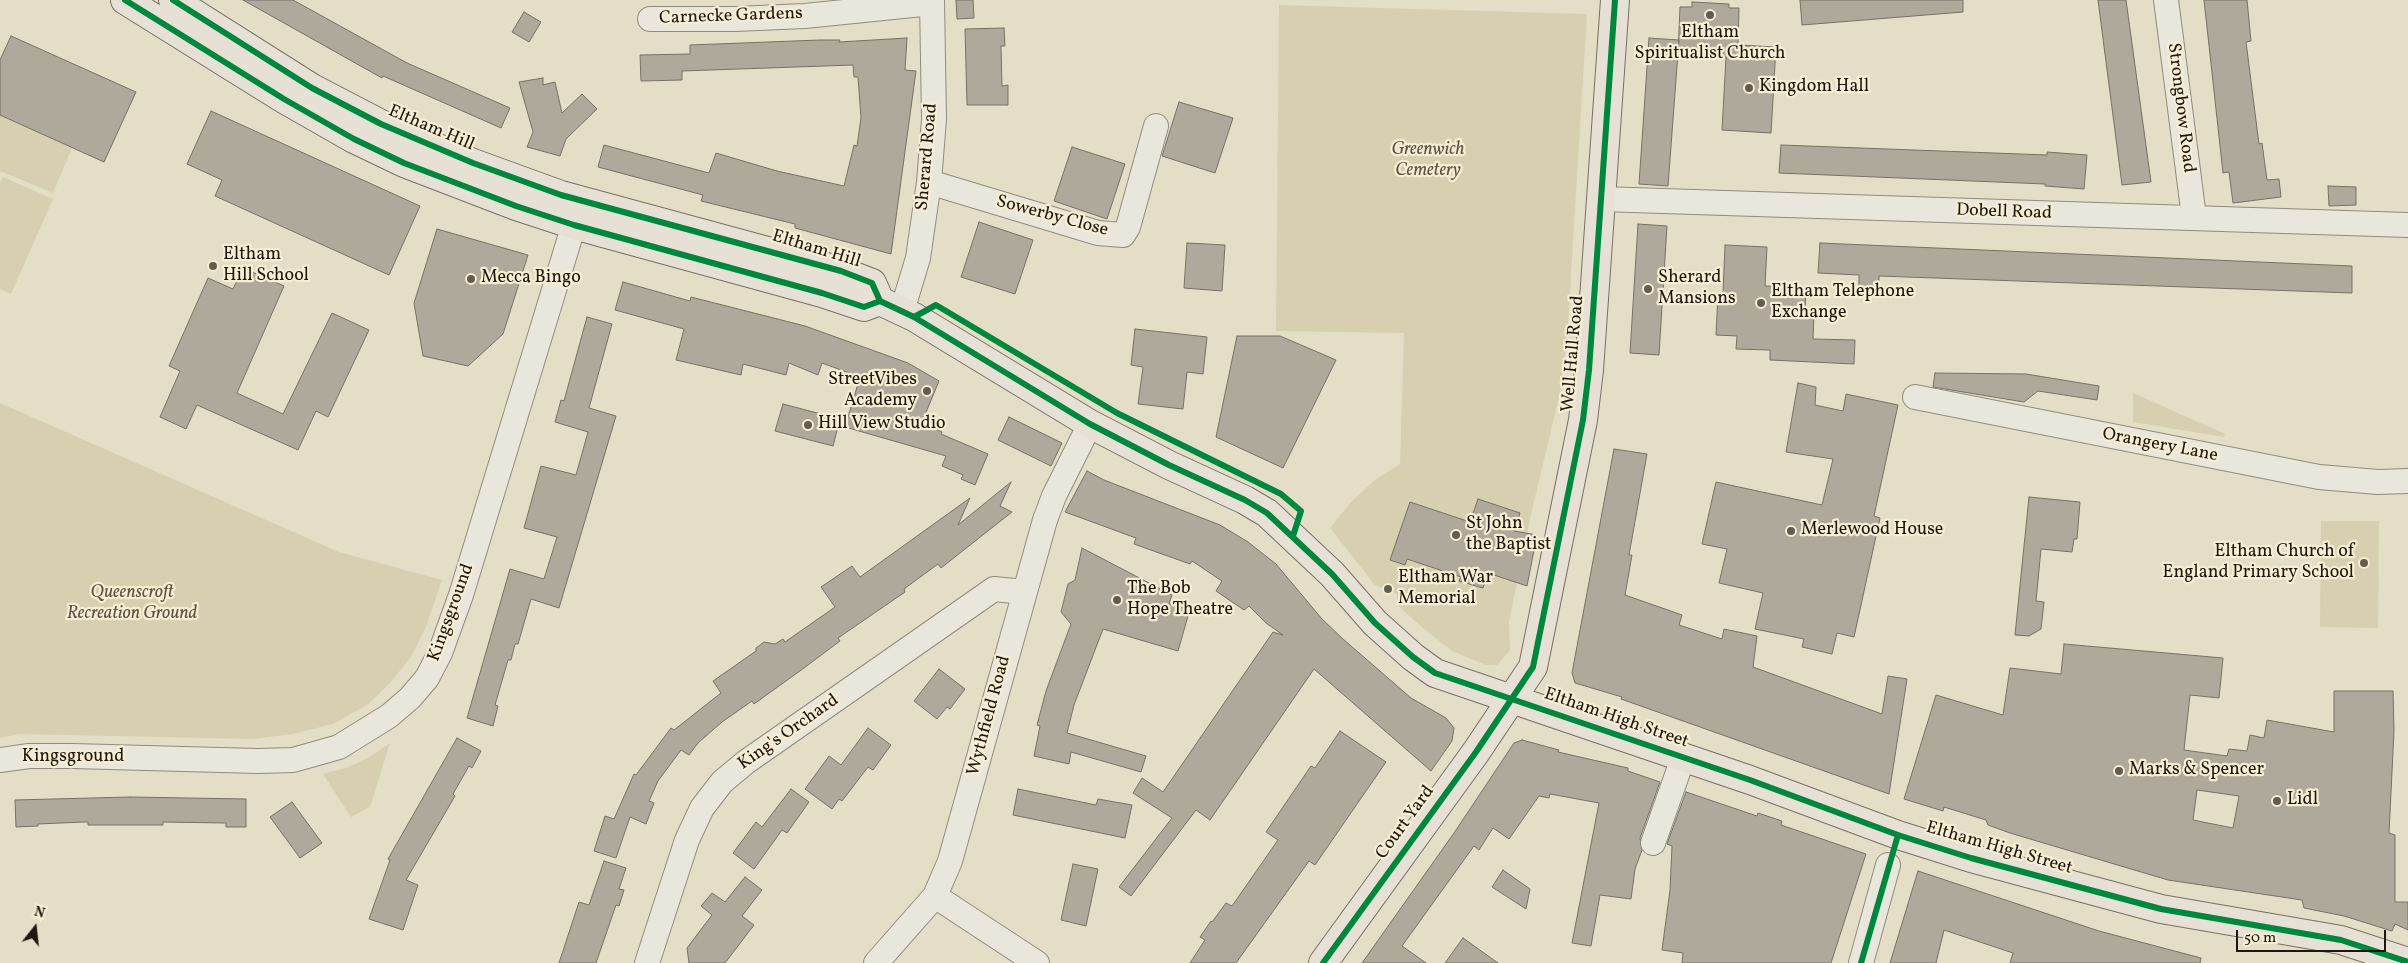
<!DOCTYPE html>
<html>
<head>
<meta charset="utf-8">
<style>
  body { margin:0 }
  #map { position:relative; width:2408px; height:963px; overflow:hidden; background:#e4dec7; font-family:Vollkorn,serif }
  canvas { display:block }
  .north { position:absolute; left:10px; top:903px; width:50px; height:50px; -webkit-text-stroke:4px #f6eed2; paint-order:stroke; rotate:16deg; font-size:14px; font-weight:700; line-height:20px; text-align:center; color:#211511 }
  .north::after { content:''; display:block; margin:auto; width:18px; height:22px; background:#211511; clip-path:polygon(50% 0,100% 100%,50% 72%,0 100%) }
  .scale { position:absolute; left:2236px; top:930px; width:150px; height:22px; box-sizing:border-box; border:2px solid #211511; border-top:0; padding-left:6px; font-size:15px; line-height:18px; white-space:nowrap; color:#211511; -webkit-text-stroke:4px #f6eed2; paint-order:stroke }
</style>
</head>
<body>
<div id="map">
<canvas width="2408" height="963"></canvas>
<div class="north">N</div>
<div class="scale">50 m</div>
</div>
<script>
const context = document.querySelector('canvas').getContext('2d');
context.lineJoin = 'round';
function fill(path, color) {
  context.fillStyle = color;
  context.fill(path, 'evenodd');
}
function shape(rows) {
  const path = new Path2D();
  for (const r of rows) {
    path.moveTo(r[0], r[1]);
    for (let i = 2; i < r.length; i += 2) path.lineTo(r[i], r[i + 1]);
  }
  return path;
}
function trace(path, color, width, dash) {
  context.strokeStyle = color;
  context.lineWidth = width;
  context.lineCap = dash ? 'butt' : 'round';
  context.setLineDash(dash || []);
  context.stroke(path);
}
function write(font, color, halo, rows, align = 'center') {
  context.font = font + ' Vollkorn,serif';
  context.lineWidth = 4.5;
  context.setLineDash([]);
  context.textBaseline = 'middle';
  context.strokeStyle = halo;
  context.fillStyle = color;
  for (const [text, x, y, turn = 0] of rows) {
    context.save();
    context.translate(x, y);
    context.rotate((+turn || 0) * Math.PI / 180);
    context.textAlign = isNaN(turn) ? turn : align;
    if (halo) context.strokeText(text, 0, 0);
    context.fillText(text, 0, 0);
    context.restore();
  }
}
fill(shape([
  [1279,5,1587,14,1567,339,1560,393,1532,510,1509,622,1510,650,1497,665,1486,665,1452,651,1423,628,1397,605,1397,594,1375,585,1330,528,1351,502,1376,479,1400,464,1404,333,1276,331],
  [0,115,72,148,53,193,0,171],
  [3,177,53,199,11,294,0,289,0,183],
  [2133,393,2225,434,2224,437,2133,422],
  [0,403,339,552,442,580,425,629,411,657,390,683,367,705,333,724,293,734,252,739,19,734,0,738],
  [2321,521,2379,521,2378,628,2320,627],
  [390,743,370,807,351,817,323,774,346,768,368,758]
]), '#d8cfb0');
const building = shape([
  [243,0,293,0,407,63,510,108,501,128,383,76,382,78,243,0],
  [956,0,973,0,974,18,957,19,956,0],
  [1800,0,1963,0,1963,12,1802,25,1800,0],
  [2098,0,2126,0,2151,182,2122,185,2098,0],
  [2204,0,2247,0,2251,41,2246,42,2259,144,2262,143,2267,180,2279,179,2281,197,2233,203,2229,172,2223,173,2204,0],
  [1692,2,1729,4,1729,8,1739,8,1738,45,1776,47,1771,133,1722,130,1726,57,1678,54,1680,7,1692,7,1692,2],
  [524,12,541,22,529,42,512,32,524,12],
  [1004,28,1005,46,1001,46,1002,86,1008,85,1008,105,967,105,965,29,1004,28],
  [11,36,136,92,104,162,0,115,0,60,11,36],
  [907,38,905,70,916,71,891,254,795,228,795,224,701,201,703,195,598,167,604,145,709,173,716,153,777,171,844,186,854,145,857,146,861,118,858,77,854,77,853,65,682,71,682,80,641,81,640,55,690,54,690,45,820,40,840,40,839,42,907,38],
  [1649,38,1679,40,1668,186,1639,184,1649,38],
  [543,78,543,85,555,82,562,113,582,94,597,109,566,139,560,156,527,147,533,132,519,82,543,78],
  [1179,102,1233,118,1215,173,1162,156,1179,102],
  [211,111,420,206,389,275,215,196,222,180,187,164,211,111],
  [1781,145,2047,155,2047,152,2087,155,2084,189,2045,186,2045,184,1779,173,1781,145],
  [1072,147,1125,164,1107,219,1054,201,1072,147],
  [2328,186,2356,187,2356,205,2329,206,2328,186],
  [979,222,1033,240,1015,294,961,277,979,222],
  [1638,224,1667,226,1659,355,1630,353,1638,224],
  [437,229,528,255,503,334,468,366,423,356,414,303,437,229],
  [1187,243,1225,245,1222,291,1184,288,1187,243],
  [1820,243,2352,266,2352,293,1879,276,1879,288,1859,287,1859,275,1818,273,1820,243],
  [1725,245,1767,247,1765,286,1806,287,1805,311,1814,311,1813,339,1855,340,1854,364,1770,360,1770,350,1736,349,1737,336,1716,335,1718,294,1723,294,1725,245],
  [243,268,284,286,237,393,283,414,332,313,369,330,328,417,316,411,298,450,197,405,186,429,160,417,180,371,169,366,208,278,233,289,243,268],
  [623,282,690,301,691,297,805,326,908,363,939,381,922,422,942,432,941,434,988,454,975,485,961,479,963,475,942,466,946,456,845,427,860,377,822,363,818,375,789,363,786,375,743,364,741,375,676,360,684,329,615,310,623,282],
  [587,317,612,324,589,408,616,416,559,608,531,599,518,644,515,644,511,660,508,660,495,705,498,706,493,726,467,718,510,569,544,579,557,537,524,528,541,466,576,475,588,432,555,422,561,400,564,401,587,317],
  [1135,329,1207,337,1203,374,1187,372,1183,409,1138,404,1143,367,1131,365,1135,329],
  [1237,336,1280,336,1336,360,1283,468,1216,437,1237,336],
  [1935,373,2026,374,2099,386,2097,400,2038,391,2024,402,1933,387,1935,373],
  [1798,383,1816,387,1815,405,1843,411,1846,394,1898,405,1874,516,1880,518,1854,637,1837,633,1832,654,1802,647,1804,639,1755,629,1763,593,1719,583,1727,549,1702,544,1716,482,1822,505,1833,459,1786,452,1798,383],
  [783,404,840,419,833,446,775,431,783,404],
  [1009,417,1062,443,1051,466,998,440,1009,417],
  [1614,449,1647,454,1629,555,1632,555,1625,595,1682,615,1679,625,1722,639,1724,629,1757,636,1753,667,1882,714,1888,676,1907,679,1889,794,1621,699,1622,697,1575,683,1572,673,1614,449],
  [1087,471,1104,480,1220,525,1248,542,1276,564,1322,619,1343,639,1411,698,1446,718,1454,728,1452,741,1431,771,1314,669,1210,820,1196,810,1131,896,1119,887,1172,818,1133,793,1142,778,1163,792,1273,632,1283,635,1266,623,1249,606,1244,610,1216,591,1222,581,1192,561,1190,564,1134,544,1136,538,1065,512,1087,471],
  [1011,482,1000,506,1012,512,941,568,938,564,904,589,905,592,838,638,840,641,804,668,754,704,752,701,722,722,698,743,689,755,681,750,658,781,649,801,654,803,646,824,630,817,616,858,594,851,605,816,614,819,634,774,636,775,671,728,674,730,721,693,713,681,756,651,756,648,764,642,775,644,783,639,785,642,835,607,821,587,852,566,860,577,970,498,958,525,1011,482],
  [2029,497,2080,502,2077,539,2074,539,2072,552,2041,549,2036,601,2044,602,2041,629,2029,636,2015,635,2029,497],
  [1478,499,1520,513,1514,531,1537,535,1527,586,1488,573,1483,588,1459,581,1461,577,1407,559,1405,565,1390,560,1410,502,1470,522,1478,499],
  [1082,548,1172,595,1169,604,1190,609,1178,651,1103,629,1074,705,1067,733,1146,756,1141,772,1071,752,1069,764,1034,756,1040,726,1037,725,1046,691,1071,624,1061,612,1068,584,1075,580,1082,548],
  [2064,644,2223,658,2219,698,2190,695,2184,750,2227,756,2229,749,2247,751,2250,735,2264,738,2267,720,2334,732,2334,691,2393,691,2394,731,2389,833,2395,835,2395,902,2408,902,2408,930,2395,924,2392,931,2344,916,2304,908,2302,900,2168,880,2010,833,1988,825,1986,820,1944,807,1943,811,1904,799,1936,695,2003,715,2010,668,2061,674,2064,644],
  [2197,790,2239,796,2233,828,2193,820,2197,790],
  [939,669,965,689,950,709,947,707,937,719,914,701,939,669],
  [868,728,891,745,873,770,868,767,842,801,839,799,832,809,805,789,829,756,841,765,868,728],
  [1340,731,1386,762,1315,865,1309,861,1236,963,1190,963,1205,940,1200,937,1211,921,1212,922,1226,903,1232,906,1278,840,1266,832,1311,766,1315,768,1340,731],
  [457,738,481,751,472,768,469,766,453,794,455,796,406,880,418,885,403,930,369,919,390,860,388,859,457,738],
  [1522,740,1559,750,1558,752,1628,768,1628,771,1660,782,1640,838,1642,850,1635,869,1631,899,1600,895,1591,946,1572,943,1599,803,1550,794,1549,798,1539,796,1509,839,1493,828,1479,850,1474,846,1402,946,1426,963,1362,963,1454,833,1514,743,1522,740],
  [791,789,809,802,787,833,782,830,754,869,733,853,756,822,762,827,791,789],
  [1018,789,1096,805,1098,799,1132,805,1125,838,1013,815,1018,789],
  [1686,792,1757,816,1758,813,1782,821,1781,825,1866,854,1831,963,1682,963,1683,953,1662,950,1670,890,1672,846,1667,844,1686,792],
  [130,797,246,799,246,827,226,827,226,823,163,822,163,825,88,825,88,822,84,822,38,824,38,826,16,827,15,800,130,797],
  [292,802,322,843,300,858,270,817,292,802],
  [604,861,626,868,619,889,624,890,619,906,616,905,596,963,559,963,579,902,589,905,604,861],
  [1073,864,1098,869,1086,926,1061,920,1073,864],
  [1503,870,1530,889,1526,909,1492,887,1503,870],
  [1918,871,2099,931,2201,958,2200,963,2010,963,2013,953,1944,930,1936,963,1890,963,1918,871],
  [745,877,762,890,742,916,754,925,725,963,689,963,687,948,712,915,701,906,712,893,725,902,745,877],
  [1463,938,1498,963,1445,963,1463,938]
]);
fill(building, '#aea99a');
trace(building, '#767166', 1);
const minor = shape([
  [2166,0,2194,217],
  [650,19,735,19,805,16,932,3],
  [929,182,1098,233,1123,235,1128,227,1156,126],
  [1601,199,2408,225],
  [902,311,918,258,929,182,934,119,932,0],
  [1915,397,2319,477,2378,482,2408,481],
  [0,760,29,756,72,756,258,761,293,760,339,747,389,716,410,698,427,678,440,653,461,595,579,208],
  [1653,843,1683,758],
  [935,896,1037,963],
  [647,963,687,840,702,808,722,782,746,762,994,589,1024,592],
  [876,963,935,896,950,861,1045,520,1054,496,1090,424],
  [1861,963,1888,865]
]);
const major = shape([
  [125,0,284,99,354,139,404,163,516,206,574,225,822,293,864,307,880,301],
  [173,0,312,88,381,124,473,163,561,195,841,271,872,283,880,301],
  [880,301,914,317,1090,424,1169,465,1245,500,1267,513,1332,574,1375,623,1413,657,1435,673,1750,780,1898,835,1971,858,2161,909,2341,940,2408,962],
  [1323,963,1476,752,1533,667,1583,420,1589,370,1615,0]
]);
trace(minor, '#918c7e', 26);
trace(major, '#767166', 30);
trace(minor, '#e9e6db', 24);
trace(major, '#e6e1d4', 28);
trace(shape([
  [125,0,284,99,354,139,404,163,516,206,574,225,822,293,864,307,880,301],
  [173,0,312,88,381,124,473,163,561,195,841,271,872,283,880,301],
  [880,301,914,317,1090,424,1169,465,1245,500,1267,513,1332,574,1375,623,1413,657,1435,673,1750,780,1898,835,1971,858,2161,909,2341,940,2408,962],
  [914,317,936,305,1117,413,1281,494,1301,511,1293,536],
  [1323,963,1476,752,1533,667,1583,420,1589,370,1615,0],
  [1861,963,1898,835]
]), '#00873e', 6);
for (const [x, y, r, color] of [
  [1710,15,5,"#655b51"],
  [1749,88,5,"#655b51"],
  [213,266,5,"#655b51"],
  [471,279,5,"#655b51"],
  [1648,289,5,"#655b51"],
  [1761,303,5,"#655b51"],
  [927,391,5,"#655b51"],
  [808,425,5,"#655b51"],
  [1791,531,5,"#655b51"],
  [1456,535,5,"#655b51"],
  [2364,563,5,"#655b51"],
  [1388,589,5,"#655b51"],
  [1117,600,5,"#655b51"],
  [2119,771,5,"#655b51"],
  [2277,801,5,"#655b51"]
]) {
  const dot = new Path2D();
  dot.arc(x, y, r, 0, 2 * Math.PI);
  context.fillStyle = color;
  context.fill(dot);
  trace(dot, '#f6eed2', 2);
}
write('18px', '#211511', '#f6eed2', [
  ["Carnecke Gardens",731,17,-2],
  ["Strongbow Road",2180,108,83],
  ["Eltham Hill",431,129,23],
  ["Sherard Road",928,157,-85],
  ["Dobell Road",2004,213,2],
  ["Sowerby Close",1052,217,15],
  ["Eltham Hill",816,250,17],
  ["Well Hall Road",1574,354,-85],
  ["Orangery Lane",2160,446,11],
  ["Kingsground",452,613,-70],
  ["Wythfield Road",990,716,-75],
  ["Eltham High Street",1616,719,19],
  ["King's Orchard",789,733,-35],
  ["Kingsground",73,758],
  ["Court Yard",1406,823,-54],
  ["Eltham High Street",1999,849,16]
]);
write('18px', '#211511', '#f6eed2', [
  ["Eltham",1710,34,"center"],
  ["Spiritualist Church",1710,55,"center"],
  ["Kingdom Hall",1759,88],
  ["Eltham",223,256],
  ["Hill School",223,277],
  ["Mecca Bingo",481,279],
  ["Sherard",1658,279],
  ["Mansions",1658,300],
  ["Eltham Telephone",1771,293],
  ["Exchange",1771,314],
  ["StreetVibes",917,381,"right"],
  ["Academy",917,402,"right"],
  ["Hill View Studio",818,425],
  ["St John",1466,525],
  ["the Baptist",1466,546],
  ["Merlewood House",1801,531],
  ["Eltham Church of",2354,553,"right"],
  ["England Primary School",2354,574,"right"],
  ["Eltham War",1398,579],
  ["Memorial",1398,600],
  ["The Bob",1127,590],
  ["Hope Theatre",1127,611],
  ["Marks & Spencer",2129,771],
  ["Lidl",2287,801]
], 'left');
write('italic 18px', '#5e5242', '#f6eed2', [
  ["Greenwich",1428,151],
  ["Cemetery",1428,172],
  ["Queenscroft",132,594],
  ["Recreation Ground",132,615]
]);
</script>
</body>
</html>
